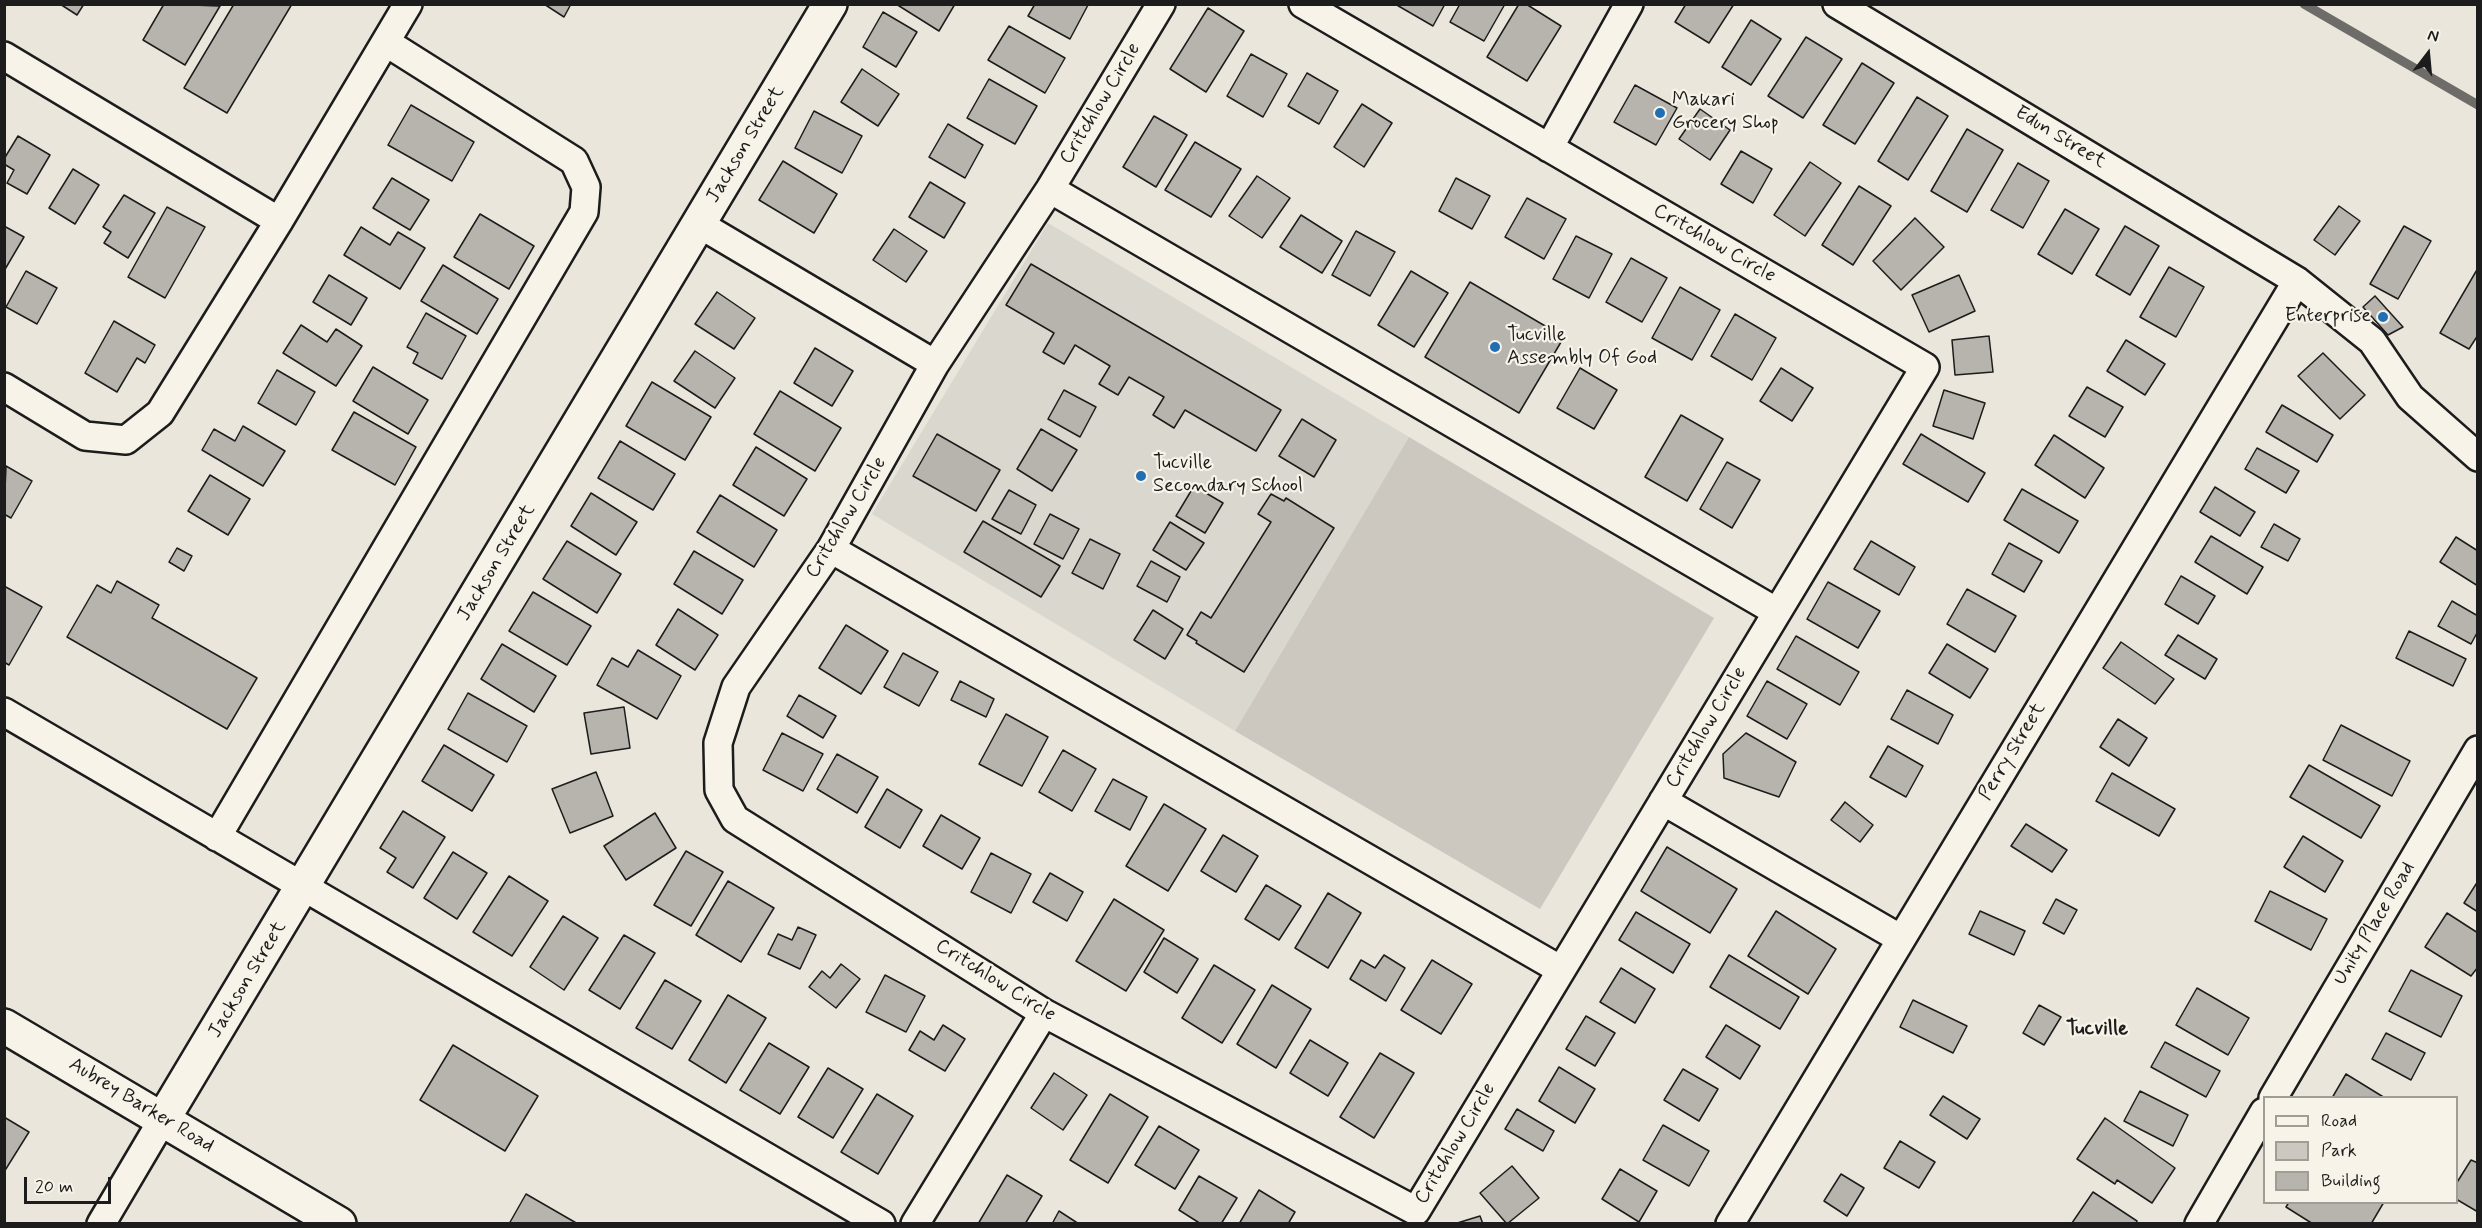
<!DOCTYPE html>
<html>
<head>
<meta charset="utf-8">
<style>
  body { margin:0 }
  #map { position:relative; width:2482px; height:1228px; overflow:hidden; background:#eae6dc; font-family:Mynerve,sans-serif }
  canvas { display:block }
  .frame { position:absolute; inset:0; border:6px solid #1c1c1c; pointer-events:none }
  .legend { position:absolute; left:2263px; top:1096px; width:195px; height:108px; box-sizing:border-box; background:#f7f3e8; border:2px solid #9f9d96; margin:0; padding:8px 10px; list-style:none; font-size:18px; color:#1c1c1c }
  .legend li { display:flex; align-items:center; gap:12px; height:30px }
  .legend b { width:30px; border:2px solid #9f9d96 }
  .north { position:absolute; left:2398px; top:24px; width:60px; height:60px; -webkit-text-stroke:4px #f7f3e8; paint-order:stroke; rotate:16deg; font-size:16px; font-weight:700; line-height:24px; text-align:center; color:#1c1c1c }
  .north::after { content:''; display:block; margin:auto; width:21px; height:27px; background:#1c1c1c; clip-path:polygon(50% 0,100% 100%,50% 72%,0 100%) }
  .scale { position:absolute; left:24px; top:1177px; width:87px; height:27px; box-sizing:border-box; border:3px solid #1c1c1c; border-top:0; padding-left:8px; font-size:18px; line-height:21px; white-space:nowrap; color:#1c1c1c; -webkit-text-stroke:4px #f7f3e8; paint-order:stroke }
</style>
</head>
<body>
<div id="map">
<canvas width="2482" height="1228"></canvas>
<div class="frame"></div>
<ul class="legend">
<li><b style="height:8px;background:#f7f3e8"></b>Road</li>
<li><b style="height:16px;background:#ccc8c0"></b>Park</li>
<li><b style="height:16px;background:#b6b4ac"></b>Building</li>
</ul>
<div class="north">N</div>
<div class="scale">20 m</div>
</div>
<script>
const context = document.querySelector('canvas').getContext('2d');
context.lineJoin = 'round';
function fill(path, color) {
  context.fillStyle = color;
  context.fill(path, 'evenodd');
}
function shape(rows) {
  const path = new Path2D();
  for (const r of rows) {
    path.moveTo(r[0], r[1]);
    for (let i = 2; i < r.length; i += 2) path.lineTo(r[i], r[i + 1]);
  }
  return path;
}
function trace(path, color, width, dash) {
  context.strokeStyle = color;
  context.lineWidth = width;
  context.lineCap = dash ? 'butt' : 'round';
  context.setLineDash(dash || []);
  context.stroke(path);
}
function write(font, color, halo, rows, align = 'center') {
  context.font = font + ' Mynerve,sans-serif';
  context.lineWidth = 4.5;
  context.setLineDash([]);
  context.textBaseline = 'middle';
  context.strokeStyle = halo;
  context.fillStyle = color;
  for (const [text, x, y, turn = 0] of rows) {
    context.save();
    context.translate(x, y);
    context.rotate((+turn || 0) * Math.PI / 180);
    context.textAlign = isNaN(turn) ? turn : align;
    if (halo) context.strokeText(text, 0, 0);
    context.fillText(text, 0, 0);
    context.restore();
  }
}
fill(shape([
  [1048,223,1409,437,1235,731,872,514]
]), '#dad7ce');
fill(shape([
  [1409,437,1714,618,1540,909,1235,731]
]), '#ccc8c0');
trace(shape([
  [2304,4,2478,105]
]), '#6d6c68', 9);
const building = shape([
  [60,4,84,4,77,15,60,4],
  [164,4,220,6,185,65,143,40,164,4],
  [234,4,292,4,227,113,184,88,234,4],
  [544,4,571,4,564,17,544,4],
  [896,4,955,4,939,31,896,4],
  [1035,4,1087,4,1088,5,1070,39,1028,16,1035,4],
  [1395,4,1445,4,1433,26,1395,4],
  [1460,4,1505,4,1484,41,1450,22,1460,4],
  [1519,4,1526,4,1561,26,1527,81,1487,57,1519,4],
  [1686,4,1734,4,1709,43,1675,22,1686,4],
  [1208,8,1244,31,1206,92,1170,69,1208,8],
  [883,12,917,32,896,67,863,47,883,12],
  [1751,20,1781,39,1751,85,1722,67,1751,20],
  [1009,26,1065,58,1045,93,988,60,1009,26],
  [1806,37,1842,59,1803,118,1768,96,1806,37],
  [1251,54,1287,74,1263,117,1227,96,1251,54],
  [1862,63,1894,83,1855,144,1823,125,1862,63],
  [862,69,899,94,878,126,841,102,862,69],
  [1307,73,1338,91,1319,124,1288,106,1307,73],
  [989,79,1037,106,1015,144,967,118,989,79],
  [1635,85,1677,108,1656,145,1614,122,1635,85],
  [1917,97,1948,116,1908,180,1878,161,1917,97],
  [1362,104,1392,123,1364,167,1334,147,1362,104],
  [411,105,474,142,452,181,388,145,411,105],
  [1700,109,1730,130,1710,160,1679,139,1700,109],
  [814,111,862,136,842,173,795,148,814,111],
  [1154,116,1187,135,1156,187,1123,167,1154,116],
  [948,124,983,145,965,178,929,157,948,124],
  [1967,129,2003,150,1967,212,1931,191,1967,129],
  [18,136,50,155,27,194,7,183,14,170,4,164,4,159,18,136],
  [1195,142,1241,169,1211,217,1165,190,1195,142],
  [1741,151,1772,169,1753,203,1721,184,1741,151],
  [783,161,837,194,814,233,759,200,783,161],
  [1810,162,1841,183,1805,236,1774,215,1810,162],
  [2018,163,2049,181,2023,228,1991,210,2018,163],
  [73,169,99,185,75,224,49,208,73,169],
  [1257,176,1290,198,1262,238,1229,216,1257,176],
  [392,178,429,200,410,230,373,208,392,178],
  [1456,178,1490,196,1472,229,1439,211,1456,178],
  [930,182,965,203,944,238,909,217,930,182],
  [1859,186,1891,206,1853,265,1822,245,1859,186],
  [124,195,155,213,128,258,104,243,111,232,103,227,124,195],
  [1527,198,1566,219,1544,259,1505,237,1527,198],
  [2339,206,2360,221,2335,255,2314,240,2339,206],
  [167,207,205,227,165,298,128,277,167,207],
  [2065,209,2099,229,2072,274,2038,254,2065,209],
  [480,214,534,246,509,289,454,257,480,214],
  [1301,215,1342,241,1322,273,1280,247,1301,215],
  [1915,218,1944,247,1901,290,1873,261,1915,218],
  [4,226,24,237,4,271,4,226],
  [2125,226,2159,246,2130,295,2096,275,2125,226],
  [2404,226,2431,241,2398,299,2370,284,2404,226],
  [361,227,390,245,398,232,425,248,400,289,344,255,361,227],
  [894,229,927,251,906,282,873,260,894,229],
  [1356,231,1395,252,1370,296,1332,275,1356,231],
  [1576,236,1612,254,1589,298,1553,279,1576,236],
  [1631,258,1667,278,1642,322,1606,302,1631,258],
  [1031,264,1281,410,1256,451,1185,410,1174,428,1153,415,1164,397,1129,377,1118,395,1099,384,1110,366,1075,345,1064,364,1043,352,1054,333,1006,305,1031,264],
  [443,265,498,299,477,334,421,301,443,265],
  [2169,267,2204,287,2176,337,2140,317,2169,267],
  [2478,268,2478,335,2469,349,2440,333,2478,268],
  [26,271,57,288,37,324,6,307,26,271],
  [1411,271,1448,293,1414,347,1378,325,1411,271],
  [329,275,367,298,351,325,313,302,329,275],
  [1959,275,1975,311,1929,332,1912,295,1959,275],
  [1470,282,1564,337,1519,413,1425,357,1470,282],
  [1680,287,1720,310,1692,360,1652,338,1680,287],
  [717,292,755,318,734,349,695,324,717,292],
  [2375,296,2403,327,2388,335,2363,307,2375,296],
  [426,313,466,336,442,379,413,363,418,353,407,347,426,313],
  [1735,314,1776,338,1752,380,1711,356,1735,314],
  [114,321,155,345,145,363,137,358,117,392,85,373,114,321],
  [301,325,327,342,336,329,362,346,336,386,283,353,301,325],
  [1989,336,1993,372,1955,375,1952,340,1989,336],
  [2126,340,2165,364,2145,395,2107,371,2126,340],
  [815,348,853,371,832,406,794,383,815,348],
  [695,351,735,378,715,408,674,381,695,351],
  [2323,353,2365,395,2340,419,2298,376,2323,353],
  [373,367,428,400,408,434,353,401,373,367],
  [1580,368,1617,390,1594,429,1557,408,1580,368],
  [1781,368,1813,388,1792,421,1760,401,1781,368],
  [277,370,315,392,296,425,258,403,277,370],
  [652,382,711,417,685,460,626,426,652,382],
  [2087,387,2123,407,2105,437,2069,416,2087,387],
  [1064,390,1096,407,1080,437,1048,419,1064,390],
  [1944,390,1985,403,1973,439,1933,426,1944,390],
  [780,391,841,428,815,471,754,434,780,391],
  [2282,405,2333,435,2317,462,2266,432,2282,405],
  [354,412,416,447,395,485,332,450,354,412],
  [1681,415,1723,439,1687,501,1645,477,1681,415],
  [1302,419,1336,440,1314,477,1279,456,1302,419],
  [243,426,285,451,263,486,202,450,214,429,235,441,243,426],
  [1041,429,1077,450,1052,491,1017,469,1041,429],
  [937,434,1000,470,976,511,913,476,937,434],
  [1921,434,1985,473,1968,502,1903,464,1921,434],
  [2054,435,2104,468,2085,498,2035,465,2054,435],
  [620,441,675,474,653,510,598,478,620,441],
  [756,447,807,479,784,516,733,485,756,447],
  [2257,448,2299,471,2286,493,2245,469,2257,448],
  [1727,462,1760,480,1732,528,1700,509,1727,462],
  [6,466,32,481,11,518,4,514,6,466],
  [210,475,250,499,228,535,188,511,210,475],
  [1194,486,1223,503,1205,533,1176,516,1194,486],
  [2215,487,2255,512,2240,536,2200,512,2215,487],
  [2022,489,2078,521,2059,553,2004,520,2022,489],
  [1009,490,1036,505,1021,534,992,519,1009,490],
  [591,493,637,522,616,555,571,526,591,493],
  [1271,494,1284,501,1286,498,1334,528,1244,672,1196,643,1197,641,1187,635,1201,612,1211,618,1271,522,1258,514,1271,494],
  [720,495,777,530,754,567,697,532,720,495],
  [1050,514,1079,529,1063,559,1034,544,1050,514],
  [983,521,1060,566,1041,597,964,552,983,521],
  [1170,522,1204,543,1186,570,1153,550,1170,522],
  [2274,524,2300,539,2288,561,2261,547,2274,524],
  [2211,536,2263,567,2247,594,2195,562,2211,536],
  [2456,537,2478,551,2478,586,2440,562,2456,537],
  [1090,539,1120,554,1103,589,1072,573,1090,539],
  [567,541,621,574,597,613,543,579,567,541],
  [1871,541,1915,567,1899,595,1854,569,1871,541],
  [2009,543,2042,561,2024,592,1992,574,2009,543],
  [177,548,192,556,184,571,169,562,177,548],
  [694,551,743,580,722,614,674,584,694,551],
  [1151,561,1180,577,1167,602,1137,586,1151,561],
  [2181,576,2215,596,2198,624,2165,604,2181,576],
  [117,581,159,605,152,618,257,678,227,729,67,637,97,585,111,593,117,581],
  [1828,582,1880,611,1858,648,1807,619,1828,582],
  [4,586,42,607,9,665,4,662,4,586],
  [1967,589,2016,616,1995,652,1947,624,1967,589],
  [533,592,591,626,567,665,509,631,533,592],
  [2452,601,2478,616,2478,631,2471,644,2438,626,2452,601],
  [678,609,718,635,695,670,656,645,678,609],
  [1153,610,1183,629,1165,659,1134,640,1153,610],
  [846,625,888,651,861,694,819,668,846,625],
  [2409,631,2466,659,2453,686,2396,658,2409,631],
  [2178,635,2217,659,2205,679,2165,655,2178,635],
  [1796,636,1859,672,1840,705,1777,669,1796,636],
  [2121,642,2174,679,2155,704,2103,668,2121,642],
  [502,644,556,676,534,712,481,679,502,644],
  [1947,644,1988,669,1970,698,1929,673,1947,644],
  [638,650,681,676,657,719,597,685,612,658,628,667,638,650],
  [903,653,938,672,919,706,884,687,903,653],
  [960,681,994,699,986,717,951,700,960,681],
  [1767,681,1807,704,1787,739,1747,716,1767,681],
  [1907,690,1953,715,1938,744,1891,719,1907,690],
  [468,693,527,726,507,762,448,729,468,693],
  [799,695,836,716,823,738,787,716,799,695],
  [624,707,630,748,591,754,584,713,624,707],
  [1006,714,1048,737,1022,786,979,764,1006,714],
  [2118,719,2147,738,2129,766,2100,747,2118,719],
  [2341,725,2410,761,2392,796,2323,760,2341,725],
  [782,733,823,754,803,791,763,770,782,733],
  [1746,733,1796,762,1779,797,1724,778,1723,754,1746,733],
  [444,745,494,775,472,811,422,781,444,745],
  [1888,746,1923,766,1906,797,1870,777,1888,746],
  [1063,750,1096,769,1072,811,1039,792,1063,750],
  [837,754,878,777,857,813,817,789,837,754],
  [2309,765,2380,806,2361,838,2290,797,2309,765],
  [596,772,613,816,570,833,552,789,596,772],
  [2112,773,2175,809,2159,836,2096,801,2112,773],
  [1113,779,1147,797,1130,830,1095,811,1113,779],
  [887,789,922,810,900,848,865,827,887,789],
  [1845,802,1873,825,1860,842,1831,820,1845,802],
  [1164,804,1206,829,1168,891,1126,866,1164,804],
  [403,811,445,837,413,888,387,872,396,858,380,848,403,811],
  [655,813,676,848,626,880,604,846,655,813],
  [941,815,980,838,962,869,923,846,941,815],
  [2026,824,2067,850,2052,872,2011,846,2026,824],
  [1223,835,1258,856,1236,892,1201,871,1223,835],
  [2303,836,2343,861,2325,892,2284,867,2303,836],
  [1667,847,1737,889,1710,933,1641,891,1667,847],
  [686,851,723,872,691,926,654,905,686,851],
  [453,852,487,873,457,919,424,898,453,852],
  [991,853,1031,874,1011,913,971,892,991,853],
  [1050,873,1083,892,1067,921,1033,902,1050,873],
  [509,876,548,901,512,956,473,932,509,876],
  [728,881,774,908,741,962,696,935,728,881],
  [2478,881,2478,912,2464,903,2478,881],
  [1266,885,1301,906,1279,940,1245,919,1266,885],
  [2270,891,2327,919,2311,950,2255,921,2270,891],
  [1328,893,1361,913,1328,968,1295,948,1328,893],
  [1114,899,1164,930,1126,991,1076,961,1114,899],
  [2056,899,2077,910,2064,934,2043,923,2056,899],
  [1776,911,1836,949,1808,994,1748,956,1776,911],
  [1980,911,2025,931,2014,955,1969,934,1980,911],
  [1636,912,1690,944,1673,973,1619,940,1636,912],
  [2447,913,2478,933,2478,967,2471,976,2425,947,2447,913],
  [563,916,598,938,564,990,530,967,563,916],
  [798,927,816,935,800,969,768,954,778,934,792,940,798,927],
  [624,935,655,953,620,1009,589,990,624,935],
  [1164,938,1198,959,1177,993,1144,972,1164,938],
  [1384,955,1405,968,1386,1001,1350,979,1361,960,1375,968,1384,955],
  [1729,955,1799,997,1780,1029,1710,987,1729,955],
  [1432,960,1472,984,1441,1034,1401,1010,1432,960],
  [841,964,860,979,836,1008,809,987,822,971,830,978,841,964],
  [1214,965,1255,990,1222,1043,1182,1018,1214,965],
  [1621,968,1655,989,1635,1023,1600,1002,1621,968],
  [2411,970,2462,996,2441,1037,2389,1011,2411,970],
  [885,975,925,996,906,1032,866,1012,885,975],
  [665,980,701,1001,672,1049,636,1028,665,980],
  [1272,985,1311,1009,1276,1068,1237,1044,1272,985],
  [2197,988,2249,1018,2228,1055,2176,1025,2197,988],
  [728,995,766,1018,726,1083,689,1060,728,995],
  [1913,1000,1967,1026,1953,1053,1900,1027,1913,1000],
  [2039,1005,2061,1017,2044,1045,2023,1033,2039,1005],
  [1586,1016,1615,1033,1595,1066,1566,1049,1586,1016],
  [943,1025,965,1039,945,1071,909,1050,920,1031,934,1040,943,1025],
  [1726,1025,1760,1046,1740,1079,1706,1057,1726,1025],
  [2386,1033,2425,1053,2411,1080,2372,1059,2386,1033],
  [1310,1040,1348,1063,1328,1096,1290,1073,1310,1040],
  [2165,1042,2220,1071,2206,1097,2151,1067,2165,1042],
  [769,1043,809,1067,780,1114,740,1090,769,1043],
  [453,1045,538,1096,505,1151,420,1100,453,1045],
  [1380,1053,1414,1073,1374,1138,1340,1117,1380,1053],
  [1559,1067,1595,1089,1575,1123,1539,1101,1559,1067],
  [828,1068,863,1089,833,1138,798,1117,828,1068],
  [1683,1069,1718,1089,1699,1121,1664,1100,1683,1069],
  [1054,1073,1087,1095,1063,1130,1031,1108,1054,1073],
  [2346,1074,2385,1098,2332,1098,2346,1074],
  [2140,1091,2188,1115,2173,1146,2124,1121,2140,1091],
  [877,1094,913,1116,878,1174,841,1152,877,1094],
  [1110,1094,1148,1117,1108,1183,1070,1160,1110,1094],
  [1943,1096,1980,1119,1967,1139,1930,1115,1943,1096],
  [1517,1109,1554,1131,1543,1151,1505,1129,1517,1109],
  [4,1117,29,1132,4,1172,4,1117],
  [2105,1118,2175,1168,2152,1203,2117,1180,2115,1184,2077,1159,2105,1118],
  [1663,1125,1709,1151,1689,1186,1643,1160,1663,1125],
  [1159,1126,1199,1150,1175,1189,1135,1165,1159,1126],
  [1900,1141,1935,1162,1919,1188,1884,1168,1900,1141],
  [2471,1160,2478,1163,2478,1212,2456,1199,2456,1184,2471,1160],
  [1512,1166,1539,1198,1507,1224,1480,1193,1512,1166],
  [1620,1169,1657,1191,1639,1222,1602,1199,1620,1169],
  [1841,1174,1864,1188,1847,1216,1824,1201,1841,1174],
  [1007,1175,1042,1196,1025,1224,978,1224,1007,1175],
  [1199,1176,1237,1198,1221,1224,1201,1224,1179,1210,1199,1176],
  [1259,1190,1295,1212,1288,1224,1239,1224,1259,1190],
  [2093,1192,2137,1221,2136,1224,2072,1223,2093,1192],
  [526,1194,578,1224,509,1224,526,1194],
  [2289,1202,2384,1202,2371,1224,2313,1224,2286,1207,2289,1202],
  [1059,1211,1079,1224,1052,1224,1059,1211],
  [1480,1216,1483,1224,1454,1224,1480,1216]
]);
fill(building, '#b6b4ac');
trace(building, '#1c1c1c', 1.5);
const street = shape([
  [1161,4,1050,189,935,364,831,549,736,687,718,743,719,790,735,819,1044,1013,1416,1211,1925,367,1303,4],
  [1837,4,2297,281,2372,341,2410,397,2478,457],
  [4,56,279,221],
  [1549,148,1629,4],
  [1050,189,1777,612],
  [699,224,935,364],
  [4,387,85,436,126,440,160,413,279,221,408,4],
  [831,549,1561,970],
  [4,712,881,1224],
  [1663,801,1901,939],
  [217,837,584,212,586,187,574,161,387,43],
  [2273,1098,2478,750],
  [101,1224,163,1119],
  [915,1224,1044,1013],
  [1730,1224,2297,281],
  [2199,1224,2264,1112]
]);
const secondary = shape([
  [4,1026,339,1224],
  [163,1119,830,4]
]);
trace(street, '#1c1c1c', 32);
trace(secondary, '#1c1c1c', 38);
trace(street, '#f7f3e8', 27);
trace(secondary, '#f7f3e8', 33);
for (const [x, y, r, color] of [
  [1660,113,6,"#1f6fb2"],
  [2383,317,6,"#1f6fb2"],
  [1495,347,6,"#1f6fb2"],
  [1141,476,6,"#1f6fb2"]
]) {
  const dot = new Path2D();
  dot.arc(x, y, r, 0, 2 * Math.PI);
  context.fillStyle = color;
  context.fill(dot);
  trace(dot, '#f7f3e8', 2);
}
write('20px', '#1c1c1c', '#f7f3e8', [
  ["Makari",1672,101],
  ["Grocery Shop",1672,124],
  ["Enterprise",2371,317,"right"],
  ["Tucville",1507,336],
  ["Assembly Of God",1507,359],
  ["Tucville",1153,464],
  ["Secondary School",1153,487]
], 'left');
write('20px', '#1c1c1c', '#f7f3e8', [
  ["Critchlow Circle",1101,104,-59],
  ["Edun Street",2060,138,31],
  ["Jackson Street",746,145,-59],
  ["Critchlow Circle",1714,244,30],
  ["Critchlow Circle",847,518,-59],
  ["Jackson Street",497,563,-59],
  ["Critchlow Circle",1707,728,-59],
  ["Perry Street",2013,752,-59],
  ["Unity Place Road",2375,924,-59],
  ["Jackson Street",248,980,-59],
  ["Critchlow Circle",995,981,32],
  ["Aubrey Barker Road",141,1106,31],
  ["Critchlow Circle",1456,1144,-59]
]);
write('bold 21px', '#1c1c1c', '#f7f3e8', [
  ["Tucville",2097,1030]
]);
</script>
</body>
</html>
